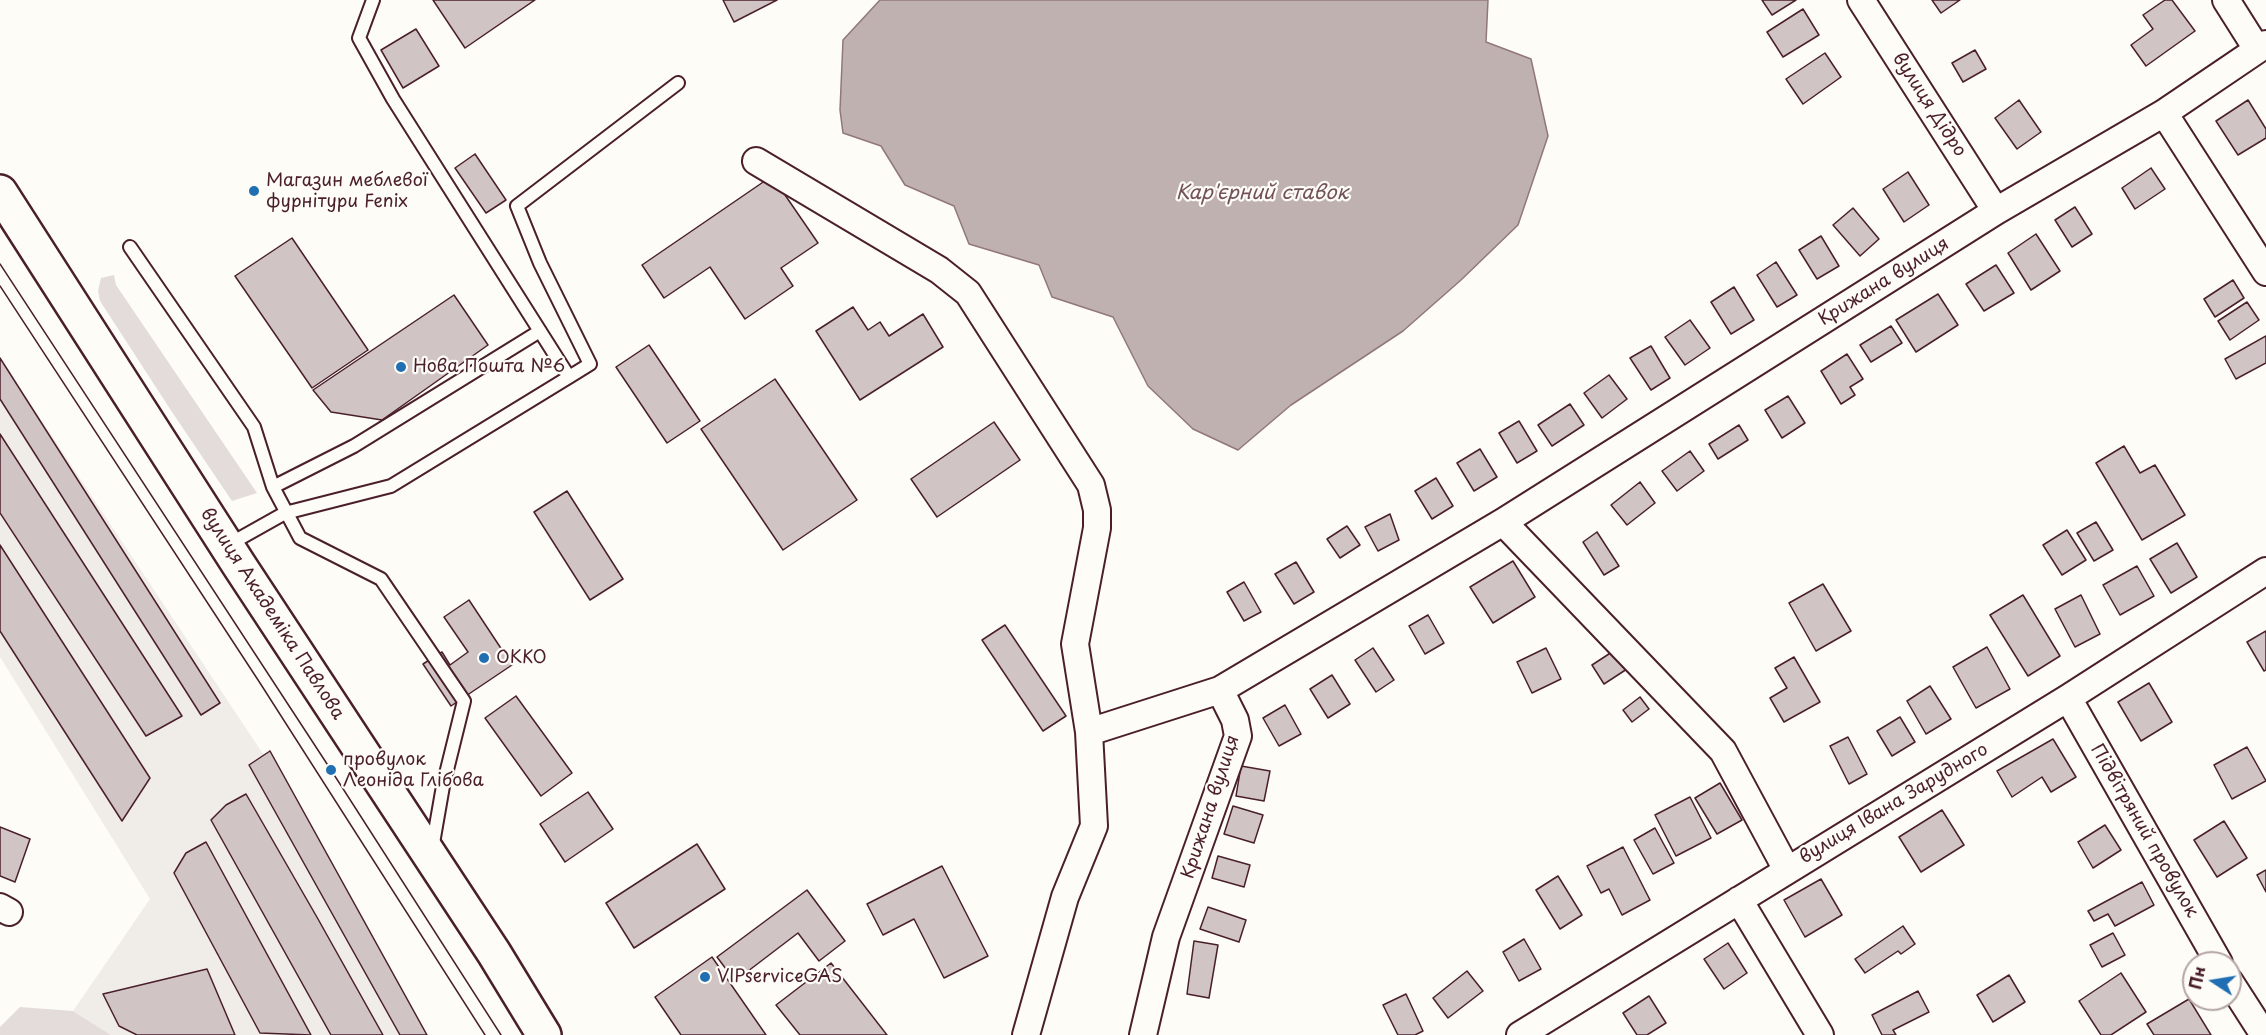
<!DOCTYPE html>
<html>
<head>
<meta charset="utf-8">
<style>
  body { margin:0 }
  #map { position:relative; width:2266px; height:1035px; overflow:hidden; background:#fdfcf7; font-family:"Playpen Sans",sans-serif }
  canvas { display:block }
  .north { position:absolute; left:2182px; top:951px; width:60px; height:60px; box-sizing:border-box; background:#fdfcf7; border:2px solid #b5a4a5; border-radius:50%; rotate:282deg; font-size:16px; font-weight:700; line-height:24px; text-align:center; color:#4a1f2b }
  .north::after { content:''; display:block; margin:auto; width:21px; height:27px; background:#1f6fb2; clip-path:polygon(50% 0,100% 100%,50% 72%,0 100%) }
</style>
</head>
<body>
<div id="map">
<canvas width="2266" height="1035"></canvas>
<div class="north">Пн</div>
</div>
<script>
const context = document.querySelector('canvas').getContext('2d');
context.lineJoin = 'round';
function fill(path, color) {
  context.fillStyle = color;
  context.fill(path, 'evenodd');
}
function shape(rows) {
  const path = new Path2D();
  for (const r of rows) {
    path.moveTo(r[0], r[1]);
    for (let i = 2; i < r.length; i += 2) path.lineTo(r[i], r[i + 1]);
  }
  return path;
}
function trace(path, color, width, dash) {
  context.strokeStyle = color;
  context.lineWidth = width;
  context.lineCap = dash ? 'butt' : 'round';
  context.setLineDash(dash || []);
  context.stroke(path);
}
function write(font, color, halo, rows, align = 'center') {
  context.font = font + ' "Playpen Sans",sans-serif';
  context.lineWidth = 4.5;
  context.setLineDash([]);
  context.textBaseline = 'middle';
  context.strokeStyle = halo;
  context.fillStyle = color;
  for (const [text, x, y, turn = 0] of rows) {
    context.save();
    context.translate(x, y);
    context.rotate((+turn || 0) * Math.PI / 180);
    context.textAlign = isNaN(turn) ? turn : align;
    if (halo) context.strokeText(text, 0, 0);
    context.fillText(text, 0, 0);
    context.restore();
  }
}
fill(shape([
  [0,358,273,769,423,1035,111,1035,73,1011,150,899,0,657]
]), '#f0ece8');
fill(shape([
  [114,275,116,285,257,493,232,501,172,412,100,301,98,291,101,278],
  [20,1007,73,1011,111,1035,0,1035,0,1027]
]), '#e3dcda');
const water = shape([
  [880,0,1488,0,1486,42,1531,59,1548,136,1518,225,1461,280,1403,331,1291,405,1238,450,1193,429,1148,386,1113,317,1052,297,1039,265,969,244,954,206,905,185,881,146,843,133,840,110,843,40,880,0]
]);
fill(water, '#c0b1b1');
trace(water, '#91777b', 1.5);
const building = shape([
  [433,0,535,0,465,48,433,0],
  [723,0,777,0,734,22,723,0],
  [1762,0,1796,0,1772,15,1762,0],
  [1932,0,1960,0,1941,13,1932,0],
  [2165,0,2172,0,2195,31,2146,66,2131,45,2153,29,2143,15,2165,0],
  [1803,9,1819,35,1783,57,1767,32,1803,9],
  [416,29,439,66,403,88,381,50,416,29],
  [1975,50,1986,69,1963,82,1952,63,1975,50],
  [1825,53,1841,77,1803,104,1786,79,1825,53],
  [2019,100,2041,132,2017,149,1995,118,2019,100],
  [2248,100,2266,129,2266,138,2238,155,2216,121,2248,100],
  [475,154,506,200,486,213,455,168,475,154],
  [2151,168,2165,189,2135,209,2122,188,2151,168],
  [1908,172,1929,205,1904,222,1883,189,1908,172],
  [772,176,818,243,781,268,793,286,745,319,710,267,664,298,642,265,772,176],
  [2075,207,2092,234,2072,247,2055,220,2075,207],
  [1853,208,1879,239,1860,256,1833,225,1853,208],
  [2036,234,2060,271,2031,290,2008,253,2036,234],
  [1821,236,1839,266,1817,279,1799,250,1821,236],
  [292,238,368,350,312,388,235,276,292,238],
  [1776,262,1797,295,1777,307,1757,275,1776,262],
  [1996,265,2014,293,1984,311,1966,284,1996,265],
  [2233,280,2244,298,2215,317,2204,299,2233,280],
  [1734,287,1754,320,1731,334,1711,302,1734,287],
  [1938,294,1958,325,1916,352,1896,320,1938,294],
  [454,295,488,345,382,420,331,412,313,390,454,295],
  [2247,302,2259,320,2230,340,2218,321,2247,302],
  [853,307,868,330,880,322,889,336,923,314,943,347,860,400,816,331,853,307],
  [1690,320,1710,348,1685,365,1665,337,1690,320],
  [1891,326,1902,343,1871,362,1860,345,1891,326],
  [2266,336,2266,363,2236,379,2225,359,2266,336],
  [649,345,700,421,667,443,616,367,649,345],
  [1651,346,1670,378,1651,390,1630,358,1651,346],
  [1847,354,1863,379,1850,387,1855,395,1841,404,1821,371,1847,354],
  [0,358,220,703,201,715,0,399,0,358],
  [1609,375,1627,399,1602,418,1584,393,1609,375],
  [775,379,857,500,783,550,701,429,775,379],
  [1788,396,1805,423,1782,438,1765,410,1788,396],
  [1570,404,1584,425,1552,446,1538,425,1570,404],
  [1519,421,1537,451,1517,463,1499,433,1519,421],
  [994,422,1020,460,937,517,911,479,994,422],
  [1739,425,1748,440,1718,459,1709,444,1739,425],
  [0,434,182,716,146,736,0,513,0,434],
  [2124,446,2140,473,2155,465,2185,515,2142,540,2096,463,2124,446],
  [1480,449,1497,477,1474,491,1457,463,1480,449],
  [1690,451,1704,471,1677,491,1662,471,1690,451],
  [1436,478,1453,506,1432,519,1415,491,1436,478],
  [1640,482,1655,503,1627,525,1611,505,1640,482],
  [567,491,623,579,590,600,534,512,567,491],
  [1390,514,1399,540,1378,551,1365,527,1390,514],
  [2096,522,2113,550,2094,561,2077,533,2096,522],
  [1347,526,1360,545,1340,558,1327,539,1347,526],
  [2067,530,2086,560,2062,575,2043,545,2067,530],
  [1597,532,1619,566,1604,575,1583,542,1597,532],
  [2177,543,2197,577,2171,593,2150,559,2177,543],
  [0,545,150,778,122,821,0,631,0,545],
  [1513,561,1535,597,1493,623,1470,587,1513,561],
  [1296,562,1314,592,1294,604,1275,574,1296,562],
  [2137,566,2154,596,2120,615,2103,585,2137,566],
  [1244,582,1261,612,1244,621,1227,592,1244,582],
  [1823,584,1851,631,1816,651,1789,603,1823,584],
  [2023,595,2060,656,2028,676,1990,615,2023,595],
  [2081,595,2100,634,2075,647,2055,609,2081,595],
  [469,600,512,665,451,706,423,664,442,652,450,665,468,652,444,617,469,600],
  [1428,615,1444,643,1425,654,1409,626,1428,615],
  [1005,625,1066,716,1043,731,982,640,1005,625],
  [2266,631,2266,670,2264,671,2247,642,2266,631],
  [1987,647,2010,689,1976,708,1953,667,1987,647],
  [1373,648,1394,680,1376,692,1355,660,1373,648],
  [1546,648,1561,679,1532,693,1517,662,1546,648],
  [1615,650,1627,669,1604,684,1592,665,1615,650],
  [1794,657,1820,702,1784,722,1770,698,1787,688,1775,668,1794,657],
  [1332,675,1350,704,1328,718,1310,689,1332,675],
  [2149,683,2172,722,2141,741,2118,702,2149,683],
  [1930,686,1951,719,1926,734,1907,701,1930,686],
  [516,696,572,773,541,796,485,718,516,696],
  [1640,697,1649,709,1632,722,1623,710,1640,697],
  [1285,705,1301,734,1279,746,1263,718,1285,705],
  [1900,717,1915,742,1892,756,1877,731,1900,717],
  [1848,737,1867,774,1849,784,1830,746,1848,737],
  [2053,739,2076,777,2051,792,2042,777,2012,797,1997,771,2053,739],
  [2247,747,2266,781,2232,799,2214,765,2247,747],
  [270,751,427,1035,400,1035,249,765,270,751],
  [1241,766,1270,771,1264,801,1236,796,1241,766],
  [1720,783,1742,820,1717,834,1695,798,1720,783],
  [588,792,613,829,565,862,540,824,588,792],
  [246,794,318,919,383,1035,331,1035,211,820,226,805,246,794],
  [1690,797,1711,838,1676,856,1655,815,1690,797],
  [1233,806,1263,815,1254,843,1224,834,1233,806],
  [1942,810,1964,845,1921,872,1899,837,1942,810],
  [2224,821,2247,858,2217,877,2194,840,2224,821],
  [2105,825,2121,850,2093,868,2078,842,2105,825],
  [0,827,30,839,15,882,0,876,0,827],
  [1655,828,1674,863,1653,874,1634,840,1655,828],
  [206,842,311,1035,260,1033,174,873,186,853,206,842],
  [697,844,725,889,634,948,606,903,697,844],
  [1623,847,1650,900,1622,915,1609,889,1601,893,1587,866,1623,847],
  [1218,856,1250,865,1244,887,1212,878,1218,856],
  [942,866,988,956,944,978,914,919,883,935,867,904,942,866],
  [2266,870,2266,892,2257,875,2266,870],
  [1558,876,1582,915,1560,929,1536,890,1558,876],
  [1821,879,1842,915,1805,937,1784,900,1821,879],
  [2142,882,2154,905,2115,926,2108,914,2094,921,2088,911,2142,882],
  [807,890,845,941,819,961,798,933,735,981,717,957,807,890],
  [1208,907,1246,920,1239,942,1200,929,1208,907],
  [1903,926,1915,944,1901,954,1898,951,1865,973,1855,959,1903,926],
  [2113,933,2125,955,2102,967,2090,945,2113,933],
  [1524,939,1541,969,1519,981,1503,952,1524,939],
  [1194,941,1218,945,1209,998,1187,994,1194,941],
  [1728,943,1747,973,1724,989,1704,959,1728,943],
  [712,957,766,1035,681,1035,655,997,712,957],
  [831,963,887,1035,800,1035,776,1005,831,963],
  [207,969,235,1035,137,1035,119,1026,103,994,207,969],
  [1467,971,1483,991,1448,1018,1433,998,1467,971],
  [2121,973,2146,1012,2111,1035,2101,1035,2079,1001,2121,973],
  [2009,975,2025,1002,1993,1022,1977,995,2009,975],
  [1918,991,1929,1012,1893,1030,1896,1035,1882,1035,1872,1015,1918,991],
  [1406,994,1423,1031,1415,1035,1398,1035,1383,1005,1406,994],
  [1649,996,1666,1023,1647,1035,1637,1035,1623,1013,1649,996],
  [2189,999,2211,1035,2154,1035,2147,1024,2189,999]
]);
fill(building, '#d0c5c4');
trace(building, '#4a1f2b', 1.5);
const lane = shape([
  [130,247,254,427,273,487,300,538,381,579,464,701,443,786,432,849],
  [569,377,590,364,540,263,517,206,678,83],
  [273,487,354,446,540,331],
  [228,545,285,513,391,486,569,377,393,99,359,38,373,0]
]);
const street = shape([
  [1861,0,1996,211],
  [2226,0,2257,49],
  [2164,113,2266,272],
  [756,161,939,270,968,293,1091,485,1097,510,1097,528,1075,644,1089,732,1094,826,1065,897,1026,1035],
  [1503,522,1723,751,1787,870],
  [2068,698,2219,963],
  [1089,732,1220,690],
  [1739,900,1820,1035],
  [0,907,9,912],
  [2230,982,2264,1035],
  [1143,1035,1166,937,1238,736,1235,720,1220,690,1503,522,1996,211,2164,113,2266,44],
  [1520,1035,2068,698,2266,571]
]);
const primary = shape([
  [0,192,239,565,494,953,544,1035]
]);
trace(lane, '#4a1f2b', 16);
trace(street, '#4a1f2b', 30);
trace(primary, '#4a1f2b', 38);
trace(lane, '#fdfcf7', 12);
trace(street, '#fdfcf7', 26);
trace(primary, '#fdfcf7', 33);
trace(shape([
  [0,264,331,770,501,1035],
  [0,286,260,683,485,1035]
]), '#4a1f2b', 1.5);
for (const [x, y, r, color] of [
  [254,191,6,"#1f6fb2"],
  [401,367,6,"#1f6fb2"],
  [484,658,6,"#1f6fb2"],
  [331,770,6,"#1f6fb2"],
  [705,977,6,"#1f6fb2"]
]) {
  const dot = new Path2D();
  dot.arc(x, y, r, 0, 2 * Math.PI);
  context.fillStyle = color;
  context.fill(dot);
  trace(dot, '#fdfcf7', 2);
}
write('18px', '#4a1f2b', '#fdfcf7', [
  ["вулиця Дідро",1929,105,57],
  ["Крижана вулиця",1884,282,-32],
  ["вулиця Академіка Павлова",272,614,57],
  ["вулиця Івана Зарудного",1894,804,-31],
  ["Крижана вулиця",1211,807,-72],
  ["Підвітряний провулок",2144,831,60]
]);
write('18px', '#4a1f2b', '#fdfcf7', [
  ["Магазин меблевої",266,181],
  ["фурнітури Fenix",266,202],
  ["Нова Пошта №6",413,367],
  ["ОККО",496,658],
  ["провулок",343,760],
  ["Леоніда Глібова",343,781],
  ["VIPserviceGAS",717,977]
], 'left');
write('italic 20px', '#73525a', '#fdfcf7', [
  ["Кар'єрний ставок",1262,193]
]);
</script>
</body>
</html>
